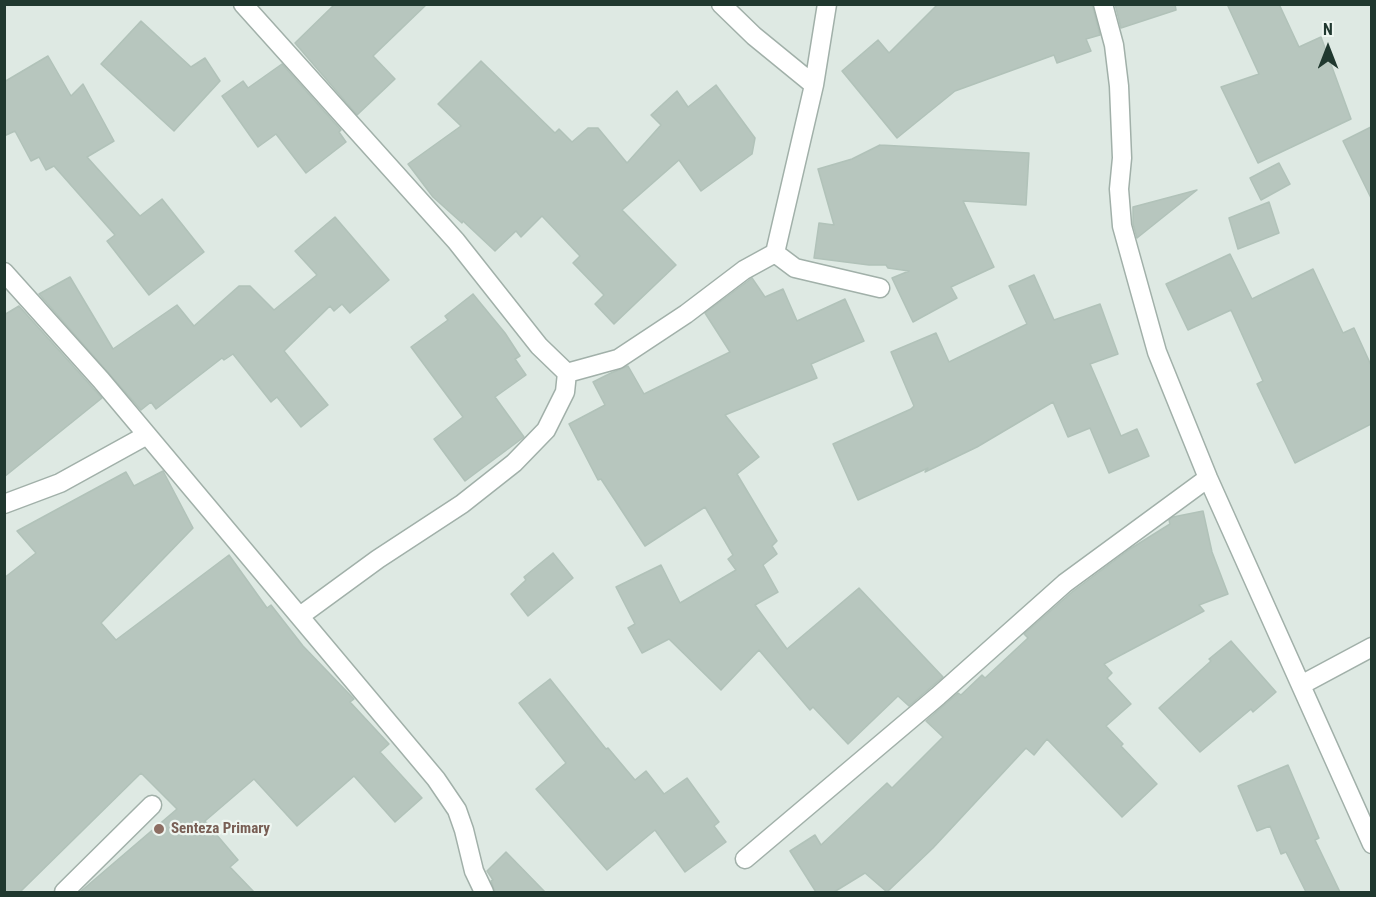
<!DOCTYPE html>
<html>
<head>
<meta charset="utf-8">
<style>
  body { margin:0 }
  #map { position:relative; width:1376px; height:897px; overflow:hidden; background:#dee9e3; font-family:"Roboto Condensed",sans-serif }
  canvas { display:block }
  .frame { position:absolute; inset:0; border:6px solid #20382f; pointer-events:none }
  .north { position:absolute; left:1298px; top:18px; width:60px; height:60px; -webkit-text-stroke:4px #eef6f1; paint-order:stroke; rotate:0deg; font-size:16px; font-weight:700; line-height:24px; text-align:center; color:#20382f }
  .north::after { content:''; display:block; margin:auto; width:21px; height:27px; background:#20382f; clip-path:polygon(50% 0,100% 100%,50% 72%,0 100%) }
</style>
</head>
<body>
<div id="map">
<canvas width="1376" height="897"></canvas>
<div class="frame"></div>
<div class="north">N</div>
</div>
<script>
const context = document.querySelector('canvas').getContext('2d');
context.lineJoin = 'round';
function fill(path, color) {
  context.fillStyle = color;
  context.fill(path, 'evenodd');
}
function shape(rows) {
  const path = new Path2D();
  for (const r of rows) {
    path.moveTo(r[0], r[1]);
    for (let i = 2; i < r.length; i += 2) path.lineTo(r[i], r[i + 1]);
  }
  return path;
}
function trace(path, color, width, dash) {
  context.strokeStyle = color;
  context.lineWidth = width;
  context.lineCap = dash ? 'butt' : 'round';
  context.setLineDash(dash || []);
  context.stroke(path);
}
function write(font, color, halo, rows, align = 'center') {
  context.font = font + ' "Roboto Condensed",sans-serif';
  context.lineWidth = 4.5;
  context.setLineDash([]);
  context.textBaseline = 'middle';
  context.strokeStyle = halo;
  context.fillStyle = color;
  for (const [text, x, y, turn = 0] of rows) {
    context.save();
    context.translate(x, y);
    context.rotate((+turn || 0) * Math.PI / 180);
    context.textAlign = isNaN(turn) ? turn : align;
    if (halo) context.strokeText(text, 0, 0);
    context.fillText(text, 0, 0);
    context.restore();
  }
}
const building = shape([
  [335,4,427,4,373,56,395,79,357,115,295,43,335,4],
  [938,4,1092,4,1100,35,1086,39,1091,51,1057,63,1054,55,955,91,897,138,842,71,878,40,889,53,938,4],
  [1115,4,1175,4,1176,10,1121,28,1115,4],
  [1227,4,1279,4,1299,47,1321,37,1351,119,1258,163,1221,87,1259,74,1227,4],
  [141,21,191,67,205,58,220,81,174,131,101,64,141,21],
  [48,56,71,96,83,84,114,141,87,157,140,216,162,199,204,252,149,295,107,241,115,235,54,166,46,170,39,157,31,161,15,131,4,136,4,82,48,56],
  [481,61,555,133,559,129,572,142,588,128,598,128,627,163,661,125,651,115,677,91,688,107,716,85,755,138,752,154,701,191,679,160,622,210,676,265,614,324,595,304,604,295,573,263,580,256,542,216,521,237,516,231,495,251,463,221,462,223,433,197,408,164,461,126,438,104,481,61],
  [282,64,341,130,339,132,346,142,306,173,276,134,258,147,222,96,243,81,248,88,282,64],
  [1371,127,1371,198,1343,141,1371,127],
  [880,145,1029,153,1026,205,963,201,994,267,951,287,957,298,913,322,892,278,909,271,888,268,886,265,869,265,814,258,819,223,834,225,818,169,852,159,880,145],
  [1279,163,1290,184,1261,200,1250,178,1279,163],
  [1197,190,1137,238,1133,224,1133,207,1197,190],
  [1269,202,1279,233,1238,249,1229,218,1269,202],
  [335,217,389,280,350,313,342,304,334,311,330,306,284,351,328,405,301,427,277,397,271,402,233,354,224,360,222,358,156,409,151,402,141,410,39,294,70,277,113,349,177,305,194,326,239,286,250,286,274,310,317,275,295,251,335,217],
  [1230,254,1252,299,1313,269,1343,333,1354,328,1371,365,1371,424,1295,463,1257,384,1263,381,1231,310,1188,330,1166,284,1230,254],
  [1034,275,1054,320,1100,304,1118,354,1090,364,1121,436,1137,429,1149,456,1109,473,1090,428,1068,437,1053,402,977,447,925,472,928,468,858,500,833,444,911,409,914,406,891,352,936,333,949,362,1027,324,1009,286,1034,275],
  [752,278,765,297,783,289,797,321,845,299,864,341,811,364,817,378,725,415,759,457,737,474,777,541,772,546,777,554,763,565,778,592,755,605,787,649,859,588,943,677,909,706,898,696,848,744,813,707,810,710,759,650,721,690,669,639,642,653,628,628,635,624,616,587,661,565,680,603,736,570,728,559,733,555,705,507,645,546,601,479,598,480,569,424,605,405,593,382,611,373,628,366,644,394,730,352,705,313,752,278],
  [473,294,505,333,520,356,515,359,526,375,495,397,524,437,465,481,434,439,463,417,411,347,448,320,445,316,473,294],
  [19,306,102,398,4,477,4,315,19,306],
  [163,471,193,528,101,623,116,640,229,555,267,608,271,605,303,646,354,699,350,702,389,744,380,752,422,798,395,822,354,776,297,826,254,779,205,821,238,860,230,867,254,892,80,892,177,809,141,773,20,892,4,892,4,578,36,553,17,531,126,472,134,486,163,471],
  [1203,511,1212,552,1228,594,1199,605,1204,611,1104,664,1112,673,1107,678,1131,704,1106,726,1123,744,1121,746,1157,784,1122,817,1047,739,1034,755,1026,748,933,848,887,892,865,873,834,892,816,892,790,851,815,835,821,845,887,783,892,788,943,737,926,721,958,693,961,695,982,675,985,678,1028,638,1024,634,1072,592,1130,549,1170,524,1169,520,1173,517,1203,511],
  [553,553,573,578,528,616,511,594,526,580,524,577,553,553],
  [1231,641,1276,692,1253,712,1251,709,1200,752,1159,708,1211,661,1209,659,1231,641],
  [550,679,606,749,608,748,635,780,646,771,664,794,687,778,719,822,714,826,726,842,685,872,655,830,607,870,536,789,566,763,519,703,550,679],
  [1288,765,1319,838,1315,840,1340,892,1306,892,1286,852,1281,854,1270,826,1257,831,1238,786,1288,765],
  [506,852,545,892,495,892,491,881,493,880,487,871,506,852]
]);
fill(building, '#b7c6be');
trace(building, '#b1c2b9', 1.5);
const minor = shape([
  [243,4,456,241,539,346,567,373,565,392,546,430,514,463,462,504,378,559,300,616],
  [721,4,754,36,814,85],
  [1103,4,1114,45,1119,86,1122,158,1119,189,1122,226,1157,352,1208,478,1372,844],
  [775,253,795,268,880,288],
  [4,272,101,380,436,779,457,810,464,830,474,871,484,892],
  [567,373,618,359,686,314,744,270,775,253,814,85,827,4],
  [4,504,60,483,147,435],
  [1301,685,1372,647],
  [745,859,938,696,1065,583,1208,478],
  [64,892,152,805]
]);
trace(minor, '#a1b0a9', 21);
trace(minor, '#fff', 18);
for (const [x, y, r, color] of [
  [159,829,6,"#8d6e63"]
]) {
  const dot = new Path2D();
  dot.arc(x, y, r, 0, 2 * Math.PI);
  context.fillStyle = color;
  context.fill(dot);
  trace(dot, '#eef6f1', 2);
}
write('bold 15px', '#785e54', '#eef6f1', [
  ["Senteza Primary",171,829]
], 'left');
</script>
</body>
</html>
